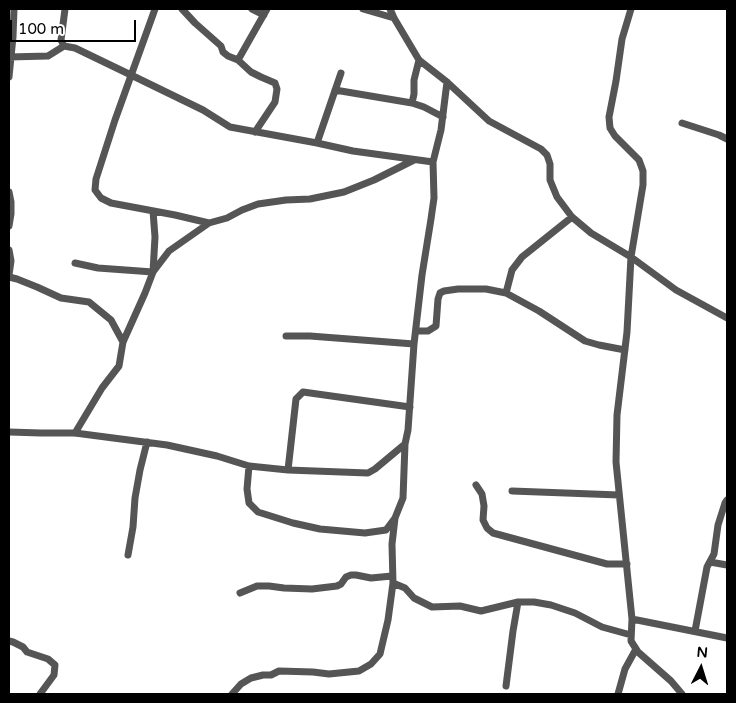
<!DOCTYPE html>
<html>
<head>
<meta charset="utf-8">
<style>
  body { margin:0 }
  #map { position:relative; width:736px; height:703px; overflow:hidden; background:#fff; font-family:"Varela Round",sans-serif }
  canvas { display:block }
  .frame { position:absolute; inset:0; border:10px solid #000; pointer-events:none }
  .north { position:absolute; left:676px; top:643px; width:50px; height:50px; -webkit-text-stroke:4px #fff; paint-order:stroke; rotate:5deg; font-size:14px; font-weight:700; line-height:20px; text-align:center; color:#000 }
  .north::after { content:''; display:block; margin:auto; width:18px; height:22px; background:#000; clip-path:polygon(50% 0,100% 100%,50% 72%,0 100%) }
  .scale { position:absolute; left:10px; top:20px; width:126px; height:22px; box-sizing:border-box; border:2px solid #000; border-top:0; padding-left:6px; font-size:15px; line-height:18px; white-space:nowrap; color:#000; -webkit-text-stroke:4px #fff; paint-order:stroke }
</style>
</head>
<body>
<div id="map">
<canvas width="736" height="703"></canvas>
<div class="frame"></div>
<div class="north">N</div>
<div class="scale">100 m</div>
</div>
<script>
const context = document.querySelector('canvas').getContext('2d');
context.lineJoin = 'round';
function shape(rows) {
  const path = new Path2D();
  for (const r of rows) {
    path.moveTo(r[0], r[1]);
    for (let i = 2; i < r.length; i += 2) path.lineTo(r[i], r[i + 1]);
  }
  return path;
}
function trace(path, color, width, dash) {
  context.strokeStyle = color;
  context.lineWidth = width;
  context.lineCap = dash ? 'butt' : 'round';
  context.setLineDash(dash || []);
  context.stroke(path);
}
trace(shape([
  [65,9,61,40,64,46,75,48,131,75,203,110,230,127,317,143,353,151,433,162],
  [155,9,115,120,96,179,95,190,101,198,111,203,175,215,209,223],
  [182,9,195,23,221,46,223,52,228,56,238,60,251,72,261,77,275,83,277,89,275,102,255,132],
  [252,9,264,15],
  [363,9,394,18],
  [390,9,394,18,419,60,447,82,489,121,541,149,547,155,550,164,550,180,557,197,572,217,591,233,631,257,676,290,727,318],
  [631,9,622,39,616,81,609,117,610,128,615,136,639,160,643,171,643,185,631,257,627,332,617,415,616,462,632,619,631,641,638,652,671,681,682,694],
  [9,57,48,56,64,46],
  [238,60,267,9],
  [9,77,13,37,14,9],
  [335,90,412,103,424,107,443,117],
  [412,103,414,94,414,80,419,60],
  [682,123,719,135,727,139],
  [317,143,341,73],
  [9,192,11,202,11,214,9,226],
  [9,250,11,261,9,275],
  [75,263,98,268,153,272,155,237,153,211],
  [9,277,17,279,37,287,61,298,89,302,111,320,123,342],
  [506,293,512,270,522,257,572,217],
  [416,331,428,331,436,326,438,299,440,293,444,291,458,289,486,289,506,293,539,311,585,341,599,345,625,350],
  [286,336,310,336,414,344],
  [9,432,41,433,75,433,167,445,217,456,249,466,288,470,368,473,375,469,405,444,408,430,414,344,422,275,431,219,434,198,433,162,441,130,447,82],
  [75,433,102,388,119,366,123,342,145,293,153,272,169,251,209,223,227,218,242,210,258,204,286,200,310,199,344,192,374,180,414,160],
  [249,466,247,489,249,503,258,512,293,523,320,529,365,533,386,530,395,518,403,498,405,444],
  [288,470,296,399,303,392,410,407],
  [476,485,482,494,484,506,483,520,487,528,493,533,607,564,627,564],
  [512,491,619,495],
  [128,555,133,527,135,498,140,470,147,442],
  [710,562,727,565],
  [393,583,405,588,414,598,432,607,460,606,481,611,518,602,534,602,551,605,575,613,602,627,631,635],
  [240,593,257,586,269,586,284,588,312,589,337,586,341,584,346,577,351,575,356,575,371,578,392,576],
  [632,619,727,638],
  [695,631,707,567,714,554,718,525,725,503,727,500],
  [9,641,13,642,23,647,27,652,48,659,55,665,54,675,40,694],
  [506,686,513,631,518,602],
  [232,694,241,684,251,678,263,675,271,675,279,671,313,672,329,674,359,671,371,664,380,654,388,620,393,583,392,544,395,518],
  [618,694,625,669,636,649]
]), '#555', 7);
</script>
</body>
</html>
